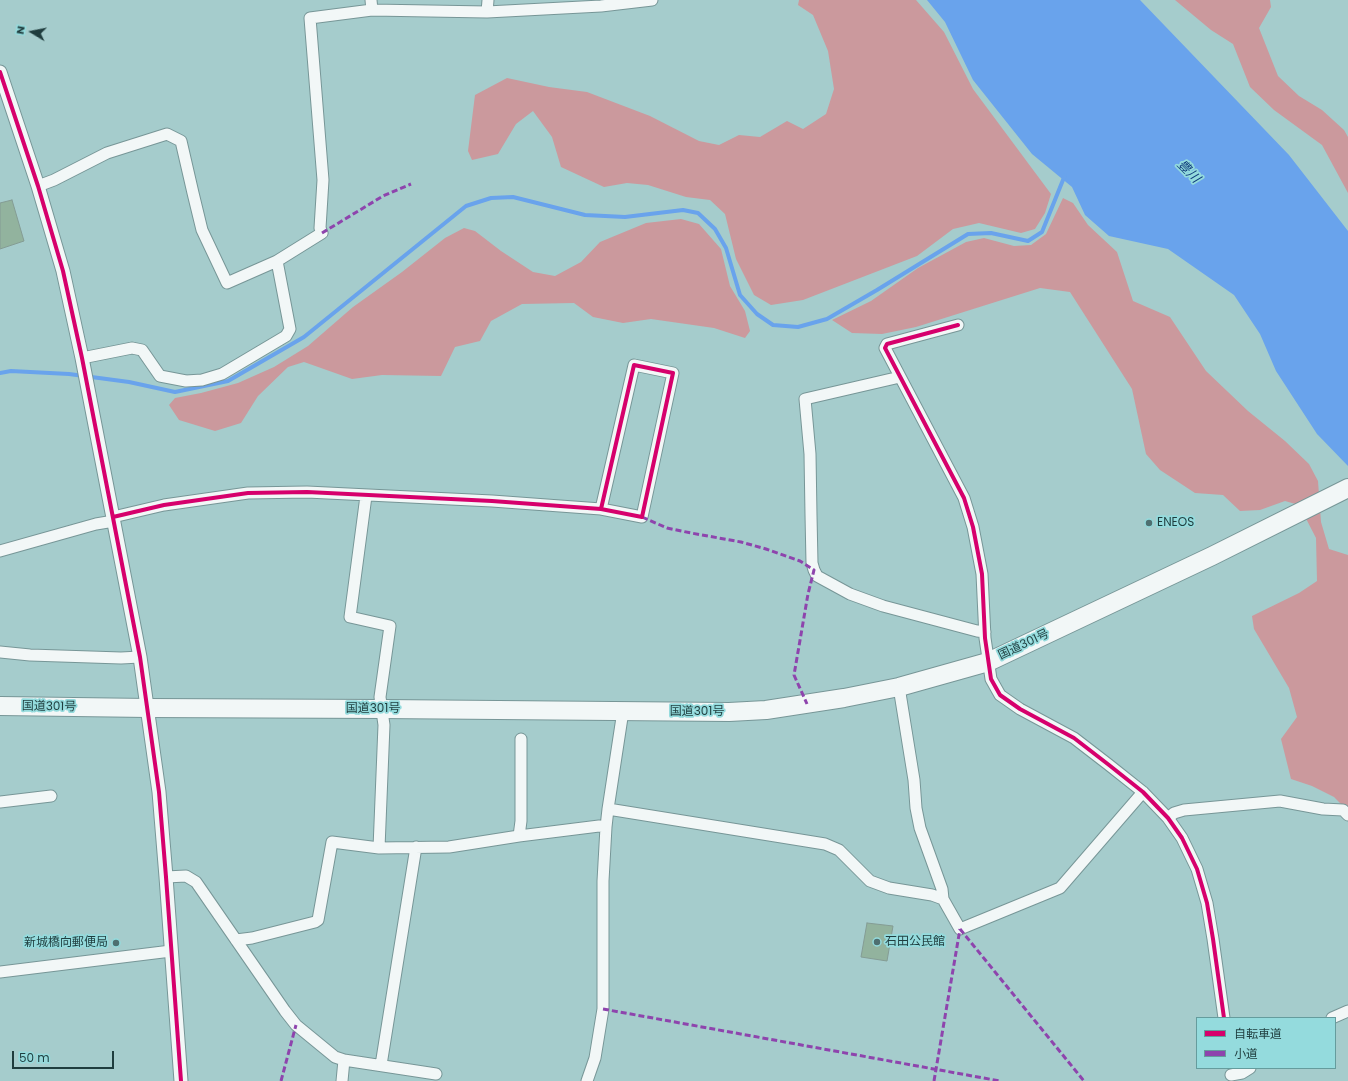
<!DOCTYPE html>
<html>
<head>
<meta charset="utf-8">
<style>
  body { margin:0 }
  #map { position:relative; width:1348px; height:1081px; overflow:hidden; background:#a5cccc; font-family:Poppins,"Noto Sans JP",sans-serif }
  canvas { display:block }
  .legend { position:absolute; left:1196px; top:1017px; width:140px; height:52px; box-sizing:border-box; background:#94dbdd; border:1px solid #659c9d; margin:0; padding:5px 7px; list-style:none; font-size:12px; color:#1f3d3e }
  .legend li { display:flex; align-items:center; gap:8px; height:20px }
  .legend b { width:20px; border:1px solid #659c9d }
  .north { position:absolute; left:12px; top:12px; width:40px; height:40px; -webkit-text-stroke:3px #94dbdd; paint-order:stroke; rotate:280deg; font-size:11px; font-weight:700; line-height:16px; text-align:center; color:#1f3d3e }
  .north::after { content:''; display:block; margin:auto; width:14px; height:18px; background:#1f3d3e; clip-path:polygon(50% 0,100% 100%,50% 72%,0 100%) }
  .scale { position:absolute; left:12px; top:1051px; width:102px; height:18px; box-sizing:border-box; border:2px solid #1f3d3e; border-top:0; padding-left:5px; font-size:12px; line-height:14px; white-space:nowrap; color:#1f3d3e; -webkit-text-stroke:3px #94dbdd; paint-order:stroke }
</style>
</head>
<body>
<div id="map">
<canvas width="1348" height="1081"></canvas>
<ul class="legend">
<li><b style="height:5px;background:#d6006c"></b>自転車道</li>
<li><b style="height:5px;background:#8e44ad"></b>小道</li>
</ul>
<div class="north">N</div>
<div class="scale">50 m</div>
</div>
<script>
const context = document.querySelector('canvas').getContext('2d');
context.lineJoin = 'round';
function fill(path, color) {
  context.fillStyle = color;
  context.fill(path, 'evenodd');
}
function shape(rows) {
  const path = new Path2D();
  for (const r of rows) {
    path.moveTo(r[0], r[1]);
    for (let i = 2; i < r.length; i += 2) path.lineTo(r[i], r[i + 1]);
  }
  return path;
}
function trace(path, color, width, dash) {
  context.strokeStyle = color;
  context.lineWidth = width;
  context.lineCap = dash ? 'butt' : 'round';
  context.setLineDash(dash || []);
  context.stroke(path);
}
function write(font, color, halo, rows, align = 'center') {
  context.font = font + ' Poppins,"Noto Sans JP",sans-serif';
  context.lineWidth = 3.5;
  context.setLineDash([]);
  context.textBaseline = 'middle';
  context.strokeStyle = halo;
  context.fillStyle = color;
  for (const [text, x, y, turn = 0] of rows) {
    context.save();
    context.translate(x, y);
    context.rotate((+turn || 0) * Math.PI / 180);
    context.textAlign = isNaN(turn) ? turn : align;
    if (halo) context.strokeText(text, 0, 0);
    context.fillText(text, 0, 0);
    context.restore();
  }
}
fill(shape([
  [799,0,916,0,944,32,973,89,1051,194,1045,213,1035,229,1021,233,979,223,953,229,917,256,803,300,771,305,754,295,736,259,725,214,710,200,686,197,648,185,627,183,604,187,561,167,552,137,533,111,516,124,498,154,472,160,468,151,475,95,507,78,549,87,587,92,650,116,699,141,719,145,739,135,760,137,787,121,803,129,826,114,834,89,828,51,813,15,798,5],
  [1175,0,1270,0,1271,7,1259,28,1278,76,1299,96,1322,110,1344,130,1348,137,1348,193,1322,145,1274,110,1250,87,1233,44,1211,30],
  [1063,198,1073,203,1088,225,1117,252,1133,301,1170,317,1206,371,1248,411,1285,441,1309,464,1318,481,1321,522,1329,549,1348,555,1348,811,1334,797,1312,786,1291,779,1281,739,1297,717,1289,688,1254,629,1252,616,1299,593,1317,581,1316,538,1299,505,1285,501,1260,510,1240,511,1223,495,1195,493,1160,470,1146,454,1132,389,1070,292,1040,288,916,327,882,334,852,333,832,320,871,301,918,268,966,242,984,238,1014,246,1031,245,1046,234],
  [681,219,699,224,721,249,730,286,745,311,750,331,745,338,714,328,651,319,623,323,593,317,574,303,522,304,491,321,480,341,455,347,441,376,382,375,352,379,304,362,288,367,258,396,241,423,215,431,179,420,169,405,175,398,201,393,238,383,274,367,308,346,353,307,402,272,445,238,464,228,475,231,501,251,533,272,555,276,581,262,600,242,646,223]
]), '#cb999d');
fill(shape([
  [927,0,1140,0,1289,155,1348,231,1348,466,1317,434,1276,371,1260,334,1234,295,1168,249,1109,236,1085,215,1072,187,1032,154,973,80,945,22]
]), '#69a3ec');
trace(shape([
  [0,373,11,371,69,374,129,382,175,392,228,381,304,337,466,206,491,198,513,197,585,215,625,217,683,210,698,213,715,229,726,248,740,295,757,314,773,325,798,327,827,319,877,290,968,234,991,233,1028,241,1042,232,1065,175]
]), '#69a3ec', 4);
const building = shape([
  [12,200,24,241,0,249,0,203,12,200],
  [867,923,893,926,887,961,861,957,867,923]
]);
fill(building, '#92b39e');
trace(building, '#849c94', 1);
const minor = shape([
  [371,0,372,10,487,12,601,6,652,0],
  [487,12,488,0],
  [38,186,54,180,107,153,167,134,181,141,193,193,202,230,227,283,277,261,322,233,320,228,323,180,310,18,372,10],
  [958,325,887,344,885,348,964,498,973,527,982,574,985,638,991,679,1000,695,1020,709,1074,738,1109,765,1143,792,1168,818,1182,838,1197,869,1207,903,1213,939,1224,1018],
  [82,358,132,348,142,350,160,376,186,381,202,380,222,374,286,336,290,329,277,261],
  [900,377,805,399,810,454,811,515,812,563,814,570,817,576,850,594,883,606,977,631,985,632],
  [366,496,350,617,390,626,380,697,384,725,379,848],
  [113,517,164,505,248,493,307,492,492,501,601,509,642,517,673,373,634,365,601,509],
  [0,551,96,524,114,521],
  [0,652,30,655,121,658,140,657],
  [899,687,914,780,916,808,920,828,942,889,943,899,960,929,1060,888,1143,792],
  [521,739,521,821,519,836,599,826,606,827],
  [0,802,51,796],
  [608,809,825,844,839,850,870,881,889,888,932,895,943,899],
  [1168,818,1174,813,1184,810,1280,801,1323,809,1343,810,1348,815],
  [166,877,186,876,196,882,285,1011,296,1025,335,1057,344,1060,436,1074],
  [236,940,252,938,315,922,318,920,332,842,379,848,449,847,519,836],
  [0,972,171,951],
  [1332,1018,1348,1011],
  [381,1065,416,847],
  [1231,1075,1242,1073,1250,1068],
  [342,1081,344,1060],
  [587,1081,595,1058,603,1009,603,881,606,827,608,809,623,711]
]);
const tertiary = shape([
  [0,72,38,186,63,271,82,358,140,657,159,792,166,877,181,1081]
]);
const trunk = shape([
  [0,706,148,708,382,709,729,712,766,710,844,698,899,687,988,662,1212,556,1348,488]
]);
trace(minor, '#779697', 13);
trace(tertiary, '#779697', 15);
trace(trunk, '#779697', 20);
trace(minor, '#f2f7f7', 11);
trace(tertiary, '#f2f7f7', 13);
trace(trunk, '#f2f7f7', 18);
trace(shape([
  [322,233,383,196,411,184],
  [642,517,667,528,691,533,741,542,766,549,800,561,814,570,808,594,794,675,807,704],
  [960,929,1084,1081],
  [603,1009,1000,1081],
  [281,1081,296,1025],
  [934,1081,960,929]
]), '#8e44ad', 3, [6, 3]);
trace(shape([
  [0,72,38,186,63,271,82,358,140,657,159,792,166,877,181,1081],
  [958,325,887,344,885,348,964,498,973,527,982,574,985,638,991,679,1000,695,1020,709,1074,738,1109,765,1143,792,1168,818,1182,838,1197,869,1207,903,1213,939,1224,1018],
  [113,517,164,505,248,493,307,492,492,501,601,509,642,517,673,373,634,365,601,509]
]), '#d6006c', 4);
for (const [x, y, r, color] of [
  [1149,523,4,"#4e6f70"],
  [877,942,4,"#4e6f70"],
  [116,943,4,"#4e6f70"]
]) {
  const dot = new Path2D();
  dot.arc(x, y, r, 0, 2 * Math.PI);
  context.fillStyle = color;
  context.fill(dot);
  trace(dot, '#94dbdd', 1.5);
}
write('12px', '#1f3d3e', '#94dbdd', [
  ["ENEOS",1157,523],
  ["石田公民館",885,942],
  ["新城橋向郵便局",108,943,"right"]
], 'left');
write('12px', '#1f3d3e', '#94dbdd', [
  ["国道301号",1024,645,-25],
  ["国道301号",49,707,1],
  ["国道301号",373,709],
  ["国道301号",697,712]
]);
write('italic 13px', '#0f3b7b', '#94dbdd', [
  ["豊川",1188,172,45]
]);
</script>
</body>
</html>
